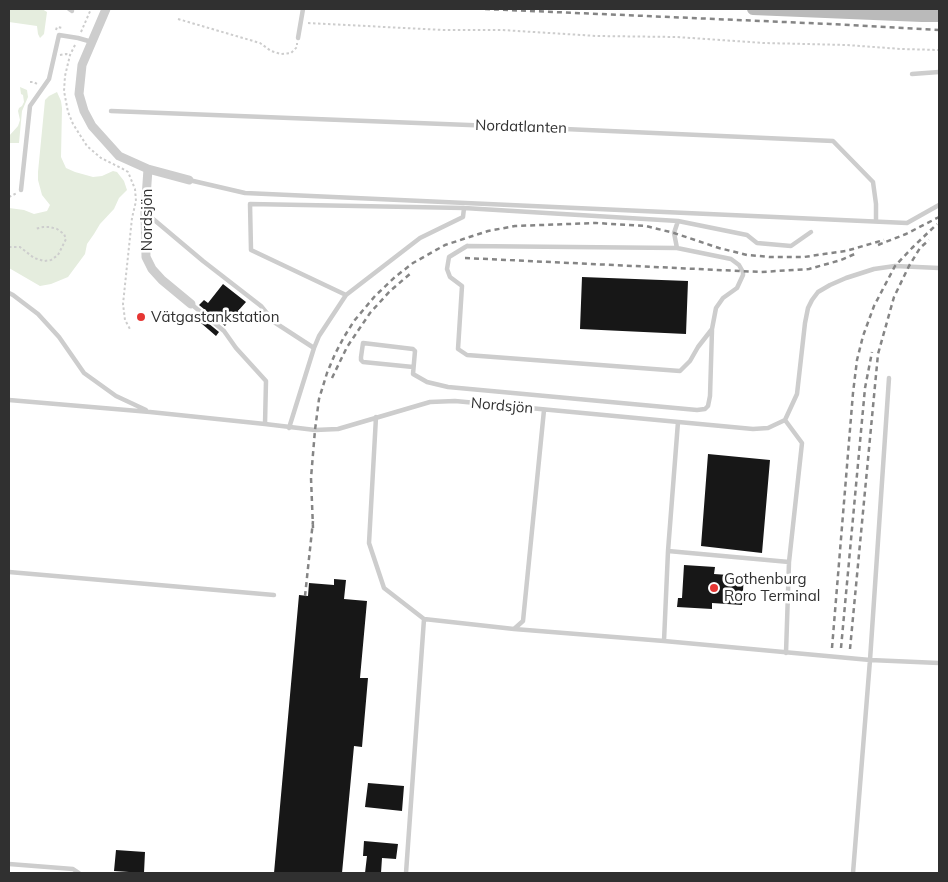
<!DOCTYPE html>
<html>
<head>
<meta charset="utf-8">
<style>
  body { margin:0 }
  #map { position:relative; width:948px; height:882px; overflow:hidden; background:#fff; font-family:Mulish,sans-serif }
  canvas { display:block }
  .frame { position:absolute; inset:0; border:10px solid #303030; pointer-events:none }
</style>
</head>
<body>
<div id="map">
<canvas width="948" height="882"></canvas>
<div class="frame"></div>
</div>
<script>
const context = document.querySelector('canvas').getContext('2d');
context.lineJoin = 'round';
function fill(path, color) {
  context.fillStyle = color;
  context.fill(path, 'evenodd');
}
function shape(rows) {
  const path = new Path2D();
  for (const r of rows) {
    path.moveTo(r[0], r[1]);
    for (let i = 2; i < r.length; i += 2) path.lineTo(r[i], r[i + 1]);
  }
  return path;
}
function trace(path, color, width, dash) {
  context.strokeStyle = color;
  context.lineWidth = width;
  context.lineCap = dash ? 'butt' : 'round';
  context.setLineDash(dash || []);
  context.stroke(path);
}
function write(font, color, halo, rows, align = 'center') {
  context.font = font + ' Mulish,sans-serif';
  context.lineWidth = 5;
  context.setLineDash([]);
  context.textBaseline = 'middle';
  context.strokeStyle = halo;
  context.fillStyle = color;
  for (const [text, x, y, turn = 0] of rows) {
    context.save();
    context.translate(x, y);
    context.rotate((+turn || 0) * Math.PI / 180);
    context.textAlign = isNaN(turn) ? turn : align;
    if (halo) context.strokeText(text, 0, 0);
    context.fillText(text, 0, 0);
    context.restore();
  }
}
fill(shape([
  [9,9,42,9,47,12,44,34,40,38,38,34,37,26,9,22],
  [20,87,27,90,28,97,22,111,19,143,10,143,10,139,9,136,18,126,20,120,18,111,19,108,22,106,24,102,23,95,21,94],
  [57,92,61,101,62,108,61,157,66,168,75,172,93,177,102,176,113,171,117,172,124,181,127,190,119,198,114,209,100,224,94,234,87,244,85,254,68,277,51,284,40,286,9,268,9,208,24,210,34,214,47,211,50,205,42,195,38,180,38,172,45,100,49,96]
]), '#e5edde');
fill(shape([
  [582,277,688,281,686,334,580,329],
  [223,284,246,302,238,311,241,314,236,320,232,317,225,326,199,305,204,300,208,303],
  [197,314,219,332,216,336,194,317],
  [708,454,770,460,762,553,701,546],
  [684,565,715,567,714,574,744,576,742,605,712,603,712,609,677,607,678,598,682,598],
  [334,579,346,580,344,599,367,601,360,678,368,678,362,747,354,746,342,873,274,873,299,595,308,596,309,583,334,585],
  [368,783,404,786,402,811,365,807],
  [364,841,398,844,396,859,382,858,381,873,365,873,367,856,363,856],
  [116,850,145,852,144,873,114,871]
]), '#171717');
trace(shape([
  [178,19,260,43,271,51,281,54,291,53,297,47,297,43],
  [308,23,443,30,502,30,597,36,677,37,764,43,847,45,901,49,939,50],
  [56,30,57,27,63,28],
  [81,32,91,9],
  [75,45,70,55,65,76,64,91,68,112,73,124,87,146,101,158,123,169,128,172,135,189,136,201,132,218,123,304,125,320,130,329],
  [60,55,66,54,70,55],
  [30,82,34,82,37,84],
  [9,197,17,193],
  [9,247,20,247,34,258,44,261,51,260,58,255,66,239,64,234,57,229,50,227,43,227,35,229]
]), '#cdcdcd', 2, [2.5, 2.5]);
trace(shape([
  [69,9,72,11],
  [298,38,303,9],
  [912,74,939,72],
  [111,111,520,127,833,141,873,182,876,204,876,221],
  [189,180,245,193,907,223,939,205],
  [21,190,30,106,49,79,59,35,78,38,92,42],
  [146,213,203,261,261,306,274,322,314,348,319,336,346,295,251,250,250,204,464,208,678,221],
  [467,246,677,248,731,259,739,265,743,272,743,275,737,288,723,298,716,308,712,329,698,347,690,361,680,371,467,355,458,349,462,286,450,277,447,269,449,257,467,246],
  [677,248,674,233,678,221,747,235,757,243,791,246,811,232],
  [9,293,13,295,38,314,59,337,84,373,116,396,146,410],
  [346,295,420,238,463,217,464,208],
  [191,304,224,331,236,348,266,381,265,424,315,430,338,429,430,402,455,401,753,429,768,428,785,420,797,394,805,323,808,308,812,300,818,292,830,285,846,278,874,269,895,266,939,268],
  [413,367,363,362,361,360,361,357,363,343,413,349,415,351,413,374,427,382,448,387,697,410,705,409,708,406,710,396,712,330],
  [889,378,870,660,939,663],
  [9,400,150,412,265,424],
  [376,417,369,543,384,588,424,619],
  [785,420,802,443,789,562,786,653],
  [289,428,314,348],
  [668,551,678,422],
  [9,572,274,595],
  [514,629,664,641,870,660,853,873],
  [664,641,668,551,789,562],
  [9,864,73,869,79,873],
  [406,873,424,619,514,629,523,621,544,410]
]), '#cdcdcd', 4.5);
trace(shape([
  [106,9,82,65,79,94,84,111,92,126,119,156,148,169,189,180],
  [148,169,145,212,146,257,152,269,162,280,191,304]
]), '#cdcdcd', 9);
trace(shape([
  [753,9,922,16,939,16]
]), '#bababa', 12);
trace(shape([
  [485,9,830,24,939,30],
  [878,245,906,234,939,217],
  [465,258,761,272,809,269,841,260,857,253],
  [332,378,347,347,370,313,390,291,411,273],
  [313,528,311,478,315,430,319,399,327,373,335,354,344,337,354,321,375,296,395,277,413,263,445,245,488,231,515,226,596,223,646,226,674,233,719,248,747,255,770,257,804,257,824,254,846,251,884,240],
  [305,596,313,521],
  [832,648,853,393,857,360,863,336,874,306,895,266,912,248,937,224],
  [841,648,865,388,872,352],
  [850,649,878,354,894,297,909,266,920,248,929,240]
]), '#858585', 2.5, [5, 4]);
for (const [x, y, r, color] of [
  [141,317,5,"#e63633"],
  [714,588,5,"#e63633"]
]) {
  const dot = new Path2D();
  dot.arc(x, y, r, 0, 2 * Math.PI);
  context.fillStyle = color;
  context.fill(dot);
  trace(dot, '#fff', 2);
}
write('15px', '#303030', '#fff', [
  ["Nordatlanten",521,127,2],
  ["Nordsjön",147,220,-90],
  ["Nordsjön",502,406,5]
]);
write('15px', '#303030', '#fff', [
  ["Vätgastankstation",151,317],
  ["Gothenburg",724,579],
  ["Roro Terminal",724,596]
], 'left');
</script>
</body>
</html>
